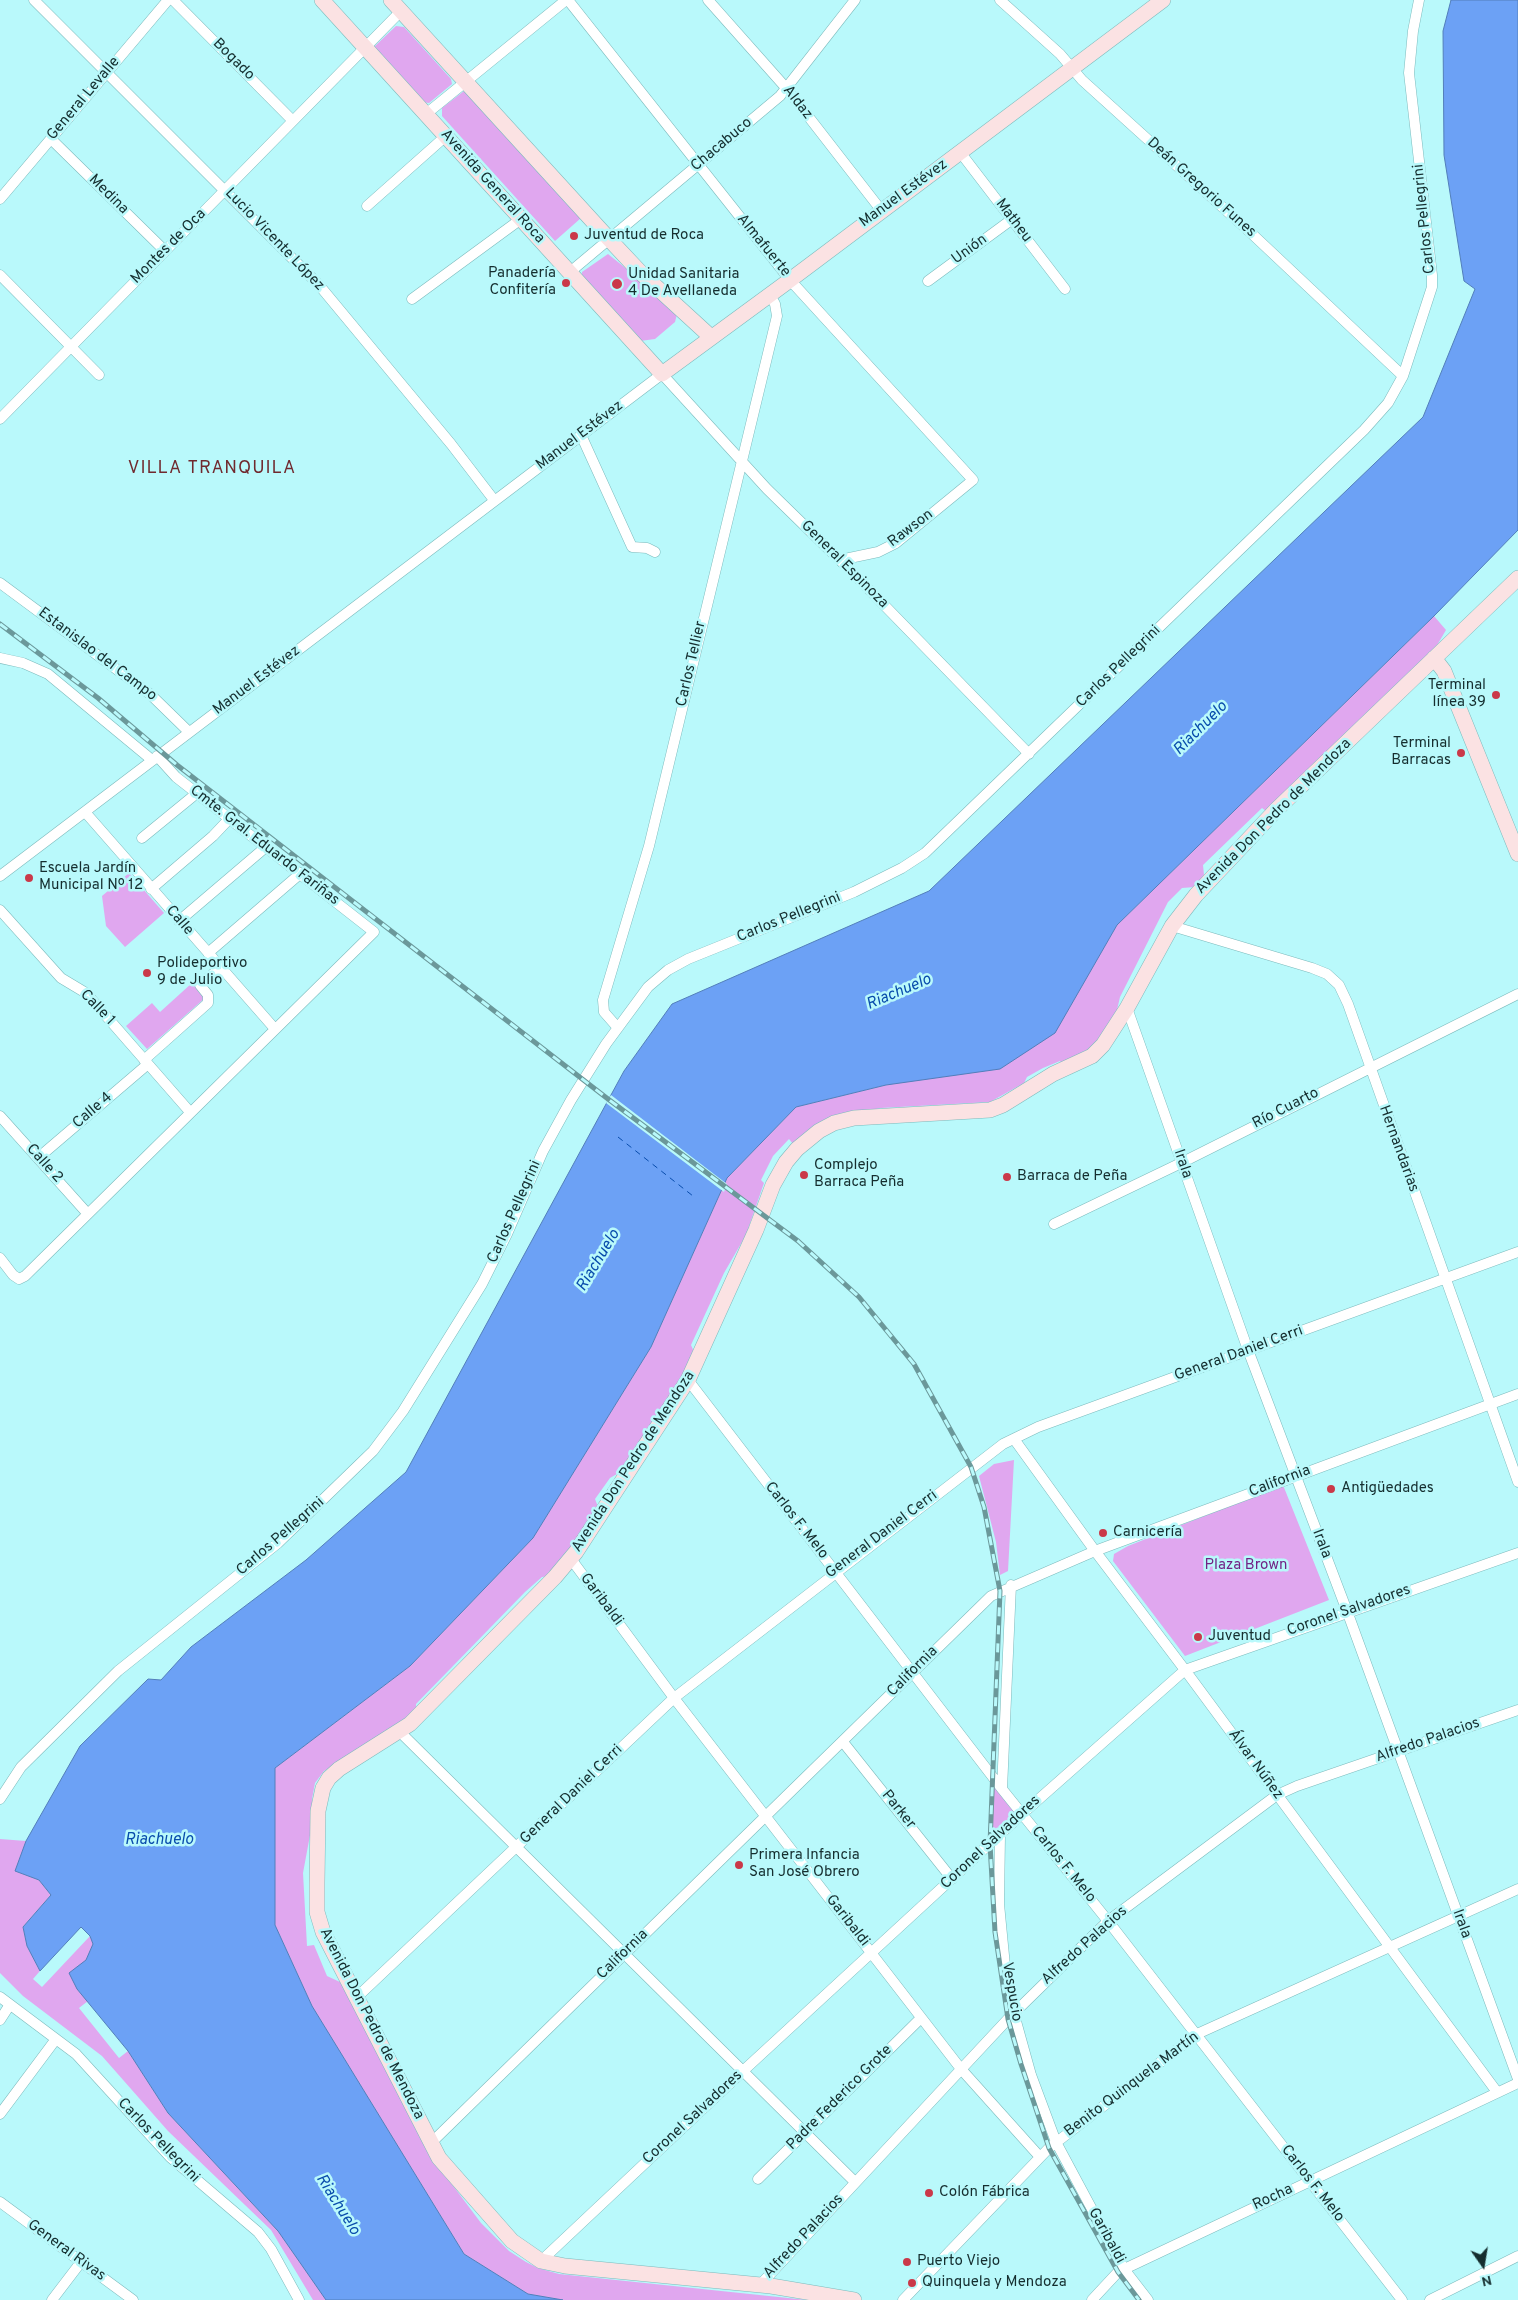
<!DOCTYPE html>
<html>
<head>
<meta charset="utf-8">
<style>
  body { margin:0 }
  #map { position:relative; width:1518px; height:2300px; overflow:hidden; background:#b9f9fb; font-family:Overpass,sans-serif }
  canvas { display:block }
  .north { position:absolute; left:1458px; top:2240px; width:50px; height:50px; -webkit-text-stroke:4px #b9f9fb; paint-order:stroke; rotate:167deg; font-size:14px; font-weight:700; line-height:20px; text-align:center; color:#152e2f }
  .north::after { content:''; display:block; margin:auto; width:18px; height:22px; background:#152e2f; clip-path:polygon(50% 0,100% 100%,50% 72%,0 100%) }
</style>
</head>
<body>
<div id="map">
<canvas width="1518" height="2300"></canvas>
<div class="north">N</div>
</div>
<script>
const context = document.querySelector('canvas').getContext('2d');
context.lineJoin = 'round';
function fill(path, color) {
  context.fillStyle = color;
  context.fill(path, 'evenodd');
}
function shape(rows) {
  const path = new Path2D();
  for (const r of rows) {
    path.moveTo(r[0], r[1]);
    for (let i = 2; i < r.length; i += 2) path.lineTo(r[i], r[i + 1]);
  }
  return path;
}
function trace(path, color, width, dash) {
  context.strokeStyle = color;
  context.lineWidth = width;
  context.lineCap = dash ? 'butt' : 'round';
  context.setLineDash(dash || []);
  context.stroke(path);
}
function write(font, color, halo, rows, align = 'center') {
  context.font = font + ' Overpass,sans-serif';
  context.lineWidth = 5;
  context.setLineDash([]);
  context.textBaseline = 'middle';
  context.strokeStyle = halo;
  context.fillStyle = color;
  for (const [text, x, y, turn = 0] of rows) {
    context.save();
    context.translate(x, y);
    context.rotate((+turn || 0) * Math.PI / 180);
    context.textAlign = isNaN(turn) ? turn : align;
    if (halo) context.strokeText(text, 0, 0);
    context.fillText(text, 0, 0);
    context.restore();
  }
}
fill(shape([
  [396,26,404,27,451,79,452,84,429,103,422,102,374,47],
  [464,91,473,94,581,218,555,241,442,116,442,108],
  [608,254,674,307,677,314,675,322,655,339,640,341,582,276,582,272],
  [1434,616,1446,630,1436,647,1266,811,1262,808,1203,865,1204,875,1195,887,1182,888,1168,902,1120,997,1114,1023,1081,1059,1062,1065,1060,1061,1043,1068,1027,1077,1024,1083,990,1102,881,1108,852,1114,793,1144,789,1139,773,1156,761,1180,764,1183,746,1235,724,1273,691,1345,695,1354,693,1359,622,1471,610,1478,595,1499,598,1507,551,1576,542,1577,525,1592,416,1704,416,1712,396,1727,324,1771,315,1783,312,1799,313,1819,303,1873,307,1946,314,1945,327,1976,340,1982,367,2028,436,2163,481,2223,509,2251,526,2262,538,2268,559,2274,807,2300,563,2300,528,2294,464,2254,312,2006,275,1925,275,1768,410,1666,533,1538,651,1347,727,1178,796,1107,886,1085,1054,1033,1117,925],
  [129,873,164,913,125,947,106,926,102,896],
  [192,983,205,998,147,1049,126,1026,152,1003,160,1012],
  [1014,1460,1008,1571,1000,1575,996,1542,979,1476,994,1464],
  [1283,1485,1329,1600,1185,1656,1113,1561,1114,1554,1128,1546],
  [992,1775,1022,1814,990,1844],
  [0,1839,26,1841,16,1871,39,1880,51,1895,23,1927,27,1946,40,1971,33,1979,42,1987,90,1936,93,1944,77,1989,88,2001,79,2008,119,2058,128,2051,168,2113,278,2231,326,2300,313,2300,271,2230,168,2131,102,2056,23,1996,0,1973]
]), '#e0a7ef');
const water = shape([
  [1451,0,1518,0,1518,530,1434,616,1117,925,1055,1033,1000,1069,886,1085,796,1107,727,1178,651,1347,533,1538,410,1666,275,1768,275,1925,312,2006,464,2254,528,2294,563,2300,326,2300,278,2231,168,2113,128,2051,77,1989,69,1973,86,1960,93,1944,90,1936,81,1927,40,1971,27,1946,23,1927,51,1895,39,1880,15,1871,26,1841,80,1746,148,1679,161,1680,191,1647,306,1560,406,1472,624,1071,672,1004,929,891,1423,417,1475,289,1464,281,1444,155,1443,31,1451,0]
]);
fill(water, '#6ca1f5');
trace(water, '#527eba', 1);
fill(shape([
  [611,1095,727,1184,724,1192,606,1103]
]), '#b9f9fb');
trace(shape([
  [618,1137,693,1196]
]), '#084cac', 1, [6, 5]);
const street = shape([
  [34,0,319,285,451,444,494,500],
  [173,0,292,120],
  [568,0,790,280,973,480,896,543,878,552,840,560],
  [708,0,787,89,881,210],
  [1000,0,1060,54,1082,80,1250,232,1403,376],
  [426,114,566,0],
  [51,139,164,250],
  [960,152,1065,289],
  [0,199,168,0],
  [367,206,447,135],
  [570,272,780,96,855,0],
  [0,275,99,375],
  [928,281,1011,220],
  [412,299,521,219],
  [0,419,401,11],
  [581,435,632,547,647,548,655,552],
  [0,583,150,694,189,732],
  [0,658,23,663,48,674,152,760],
  [85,812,275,1029],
  [142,838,197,793],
  [0,876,662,374,767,489,851,571,1029,754],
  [151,889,213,836,230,818],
  [0,910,61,978,86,993,190,1112],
  [179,921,267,846],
  [1172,926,1312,968,1327,974,1339,985,1348,1004,1518,1482],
  [208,953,301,873],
  [1127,1008,1248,1350,1347,1611,1518,2079],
  [618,1028,604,1012,603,1000,649,846,777,316,775,304,770,295],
  [144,1060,208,1003,208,995,200,985,220,968],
  [0,1116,87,1213],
  [38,1158,148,1064],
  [1054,1224,1181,1163,1518,994],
  [0,1258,13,1275,19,1279,25,1276,374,932,176,777,157,756],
  [688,1380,1002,1789,1108,1921,1402,2300],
  [1014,1439,1095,1551,1185,1670,1497,2092],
  [571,1559,674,1698,961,2069,1040,2157],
  [400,1732,855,2182],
  [843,1742,952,1879],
  [1002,1789,1011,1585],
  [0,1799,21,1767,118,1671,278,1543,373,1451,403,1411,482,1284,507,1234,543,1151,571,1100,606,1044,648,987,668,970,688,959,854,892,902,868,925,853,1364,430,1388,403,1403,376,1432,287,1432,275,1409,73,1413,31,1419,0],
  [1000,1835,999,1904,1005,1966,1014,2014,1031,2075,1056,2142,1124,2269,1148,2300],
  [0,1997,76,2054,170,2157,258,2232,271,2249,299,2300],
  [356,1998,674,1698,1003,1444,1038,1427,1518,1252],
  [0,2020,9,2006],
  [0,2114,56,2039],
  [431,2143,991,1596,1095,1551,1518,1394],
  [758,2179,921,2018],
  [0,2202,133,2300],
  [541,2261,743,2071,1022,1814,1185,1670,1518,1553],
  [760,2285,1008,2019,1108,1921,1277,1795,1297,1786,1518,1710],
  [52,2300,81,2262],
  [903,2300,1049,2148,1197,2034,1518,1889],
  [1092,2300,1118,2272,1518,2083],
  [1430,2300,1518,2256]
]);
const secondary = shape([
  [322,0,662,374,790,280,1163,0],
  [391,0,609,239,640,272,711,337],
  [1434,658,1444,671,1518,854],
  [854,2300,771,2286,565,2266,541,2261,512,2241,439,2158,323,1932,317,1912,317,1883,318,1811,323,1788,329,1778,339,1769,410,1724,555,1577,576,1552,688,1380,756,1230,773,1185,786,1162,797,1149,819,1131,834,1123,854,1118,990,1110,1003,1105,1053,1074,1092,1056,1103,1045,1127,1008,1172,926,1196,895,1276,810,1518,578]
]);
trace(street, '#7cbabc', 11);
trace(secondary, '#7cbabc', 16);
trace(street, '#fff', 10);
trace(secondary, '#fbe2e3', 15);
const rail = shape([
  [0,624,98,698,177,765,608,1099,798,1241,859,1297,914,1364,971,1467,984,1507,1000,1591,990,1844,995,1932,1008,2019,1021,2064,1049,2148,1118,2272,1139,2300]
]);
trace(rail, '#6b989a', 5);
trace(rail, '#b9f9fb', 3, [9]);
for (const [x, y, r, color] of [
  [574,236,5,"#ca3949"],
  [566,283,5,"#ca3949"],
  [617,284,6,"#ca3949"],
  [1496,695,5,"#ca3949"],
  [1461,753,5,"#ca3949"],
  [29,878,5,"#ca3949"],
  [147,973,5,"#ca3949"],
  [804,1175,5,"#ca3949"],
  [1007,1177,5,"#ca3949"],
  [1331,1489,5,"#ca3949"],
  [1103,1533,5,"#ca3949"],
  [1198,1637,5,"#ca3949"],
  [739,1865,5,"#ca3949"],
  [929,2193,5,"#ca3949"],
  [907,2262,5,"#ca3949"],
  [912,2283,5,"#ca3949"]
]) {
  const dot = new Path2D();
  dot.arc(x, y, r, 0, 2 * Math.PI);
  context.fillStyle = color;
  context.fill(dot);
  trace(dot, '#b9f9fb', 2);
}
write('15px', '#152e2f', '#b9f9fb', [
  ["Bogado",233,60,45],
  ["General Levalle",84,99,-50],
  ["Aldaz",797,103,52],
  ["Chacabuco",722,145,-40],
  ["Avenida General Roca",492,187,48],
  ["Deán Gregorio Funes",1201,188,42],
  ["Manuel Estévez",904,194,-36],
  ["Medina",108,195,45],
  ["Carlos Pellegrini",1425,219,-96],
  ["Matheu",1013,221,53],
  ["Lucio Vicente López",274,240,46],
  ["Almafuerte",763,246,51],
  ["Montes de Oca",169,247,-45],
  ["Unión",970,250,-36],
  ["Manuel Estévez",580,436,-37],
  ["Rawson",911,529,-37],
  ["General Espinoza",844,565,45],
  ["Estanislao del Campo",97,655,37],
  ["Carlos Tellier",692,664,-77],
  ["Carlos Pellegrini",1119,667,-44],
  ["Manuel Estévez",257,681,-37],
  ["Avenida Don Pedro de Mendoza",1274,817,-45],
  ["Cmte. Gral. Eduardo Fariñas",264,846,38],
  ["Carlos Pellegrini",789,918,-22],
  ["Calle",179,921,49],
  ["Calle 1",97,1008,46],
  ["Río Cuarto",1286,1109,-27],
  ["Calle 4",93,1111,-41],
  ["Hernandarias",1398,1149,70],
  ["Calle 2",44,1164,48],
  ["Irala",1182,1164,71],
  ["Carlos Pellegrini",515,1212,-66],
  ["General Daniel Cerri",1239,1354,-20],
  ["Avenida Don Pedro de Mendoza",634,1462,-57],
  ["California",1280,1482,-21],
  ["Carlos F. Melo",796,1521,52],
  ["General Daniel Cerri",882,1535,-37],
  ["Carlos Pellegrini",281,1537,-41],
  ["Irala",1321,1544,69],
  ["Garibaldi",601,1600,53],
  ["Coronel Salvadores",1349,1611,-19],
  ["California",913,1672,-45],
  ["Alfredo Palacios",1428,1741,-19],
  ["Álvar Núñez",1255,1765,54],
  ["General Daniel Cerri",572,1795,-44],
  ["Parker",898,1810,51],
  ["Coronel Salvadores",991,1843,-43],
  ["Carlos F. Melo",1063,1865,51],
  ["Garibaldi",847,1921,52],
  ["Irala",1461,1924,70],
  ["Alfredo Palacios",1085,1946,-42],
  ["California",623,1955,-44],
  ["Vespucio",1011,1992,80],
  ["Avenida Don Pedro de Mendoza",371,2024,63],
  ["Benito Quinquela Martín",1132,2085,-37],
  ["Padre Federico Grote",840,2098,-45],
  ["Coronel Salvadores",693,2118,-43],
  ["Carlos Pellegrini",158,2141,46],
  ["Carlos F. Melo",1312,2184,52],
  ["Rocha",1273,2198,-25],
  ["Garibaldi",1106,2236,61],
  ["Alfredo Palacios",804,2237,-47],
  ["General Rivas",66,2251,36]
]);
write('15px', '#152e2f', '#b9f9fb', [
  ["Juventud de Roca",584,236],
  ["Panadería",556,274,"right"],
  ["Confitería",556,291,"right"],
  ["Unidad Sanitaria",628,275],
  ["4 De Avellaneda",628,292],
  ["Terminal",1486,686,"right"],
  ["línea 39",1486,703,"right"],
  ["Terminal",1451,744,"right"],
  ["Barracas",1451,761,"right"],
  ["Escuela Jardín",39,869],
  ["Municipal Nº 12",39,886],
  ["Polideportivo",157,964],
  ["9 de Julio",157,981],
  ["Complejo",814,1166],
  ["Barraca Peña",814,1183],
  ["Barraca de Peña",1017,1177],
  ["Antigüedades",1341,1489],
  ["Carnicería",1113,1533],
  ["Juventud",1208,1637],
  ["Primera Infancia",749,1856],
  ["San José Obrero",749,1873],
  ["Colón Fábrica",939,2193],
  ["Puerto Viejo",917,2262],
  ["Quinquela y Mendoza",922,2283]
], 'left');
write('15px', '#722285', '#b9f9fb', [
  ["Plaza Brown",1246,1566]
]);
write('italic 16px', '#084cac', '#b9f9fb', [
  ["Riachuelo",1201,729,-45],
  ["Riachuelo",899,993,-23],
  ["Riachuelo",599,1261,-59],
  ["Riachuelo",159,1841],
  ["Riachuelo",337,2205,58]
]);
context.letterSpacing = '1px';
write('18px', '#70292e', '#b9f9fb', [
  ["VILLA TRANQUILA",212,469]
]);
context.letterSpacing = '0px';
</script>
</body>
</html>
